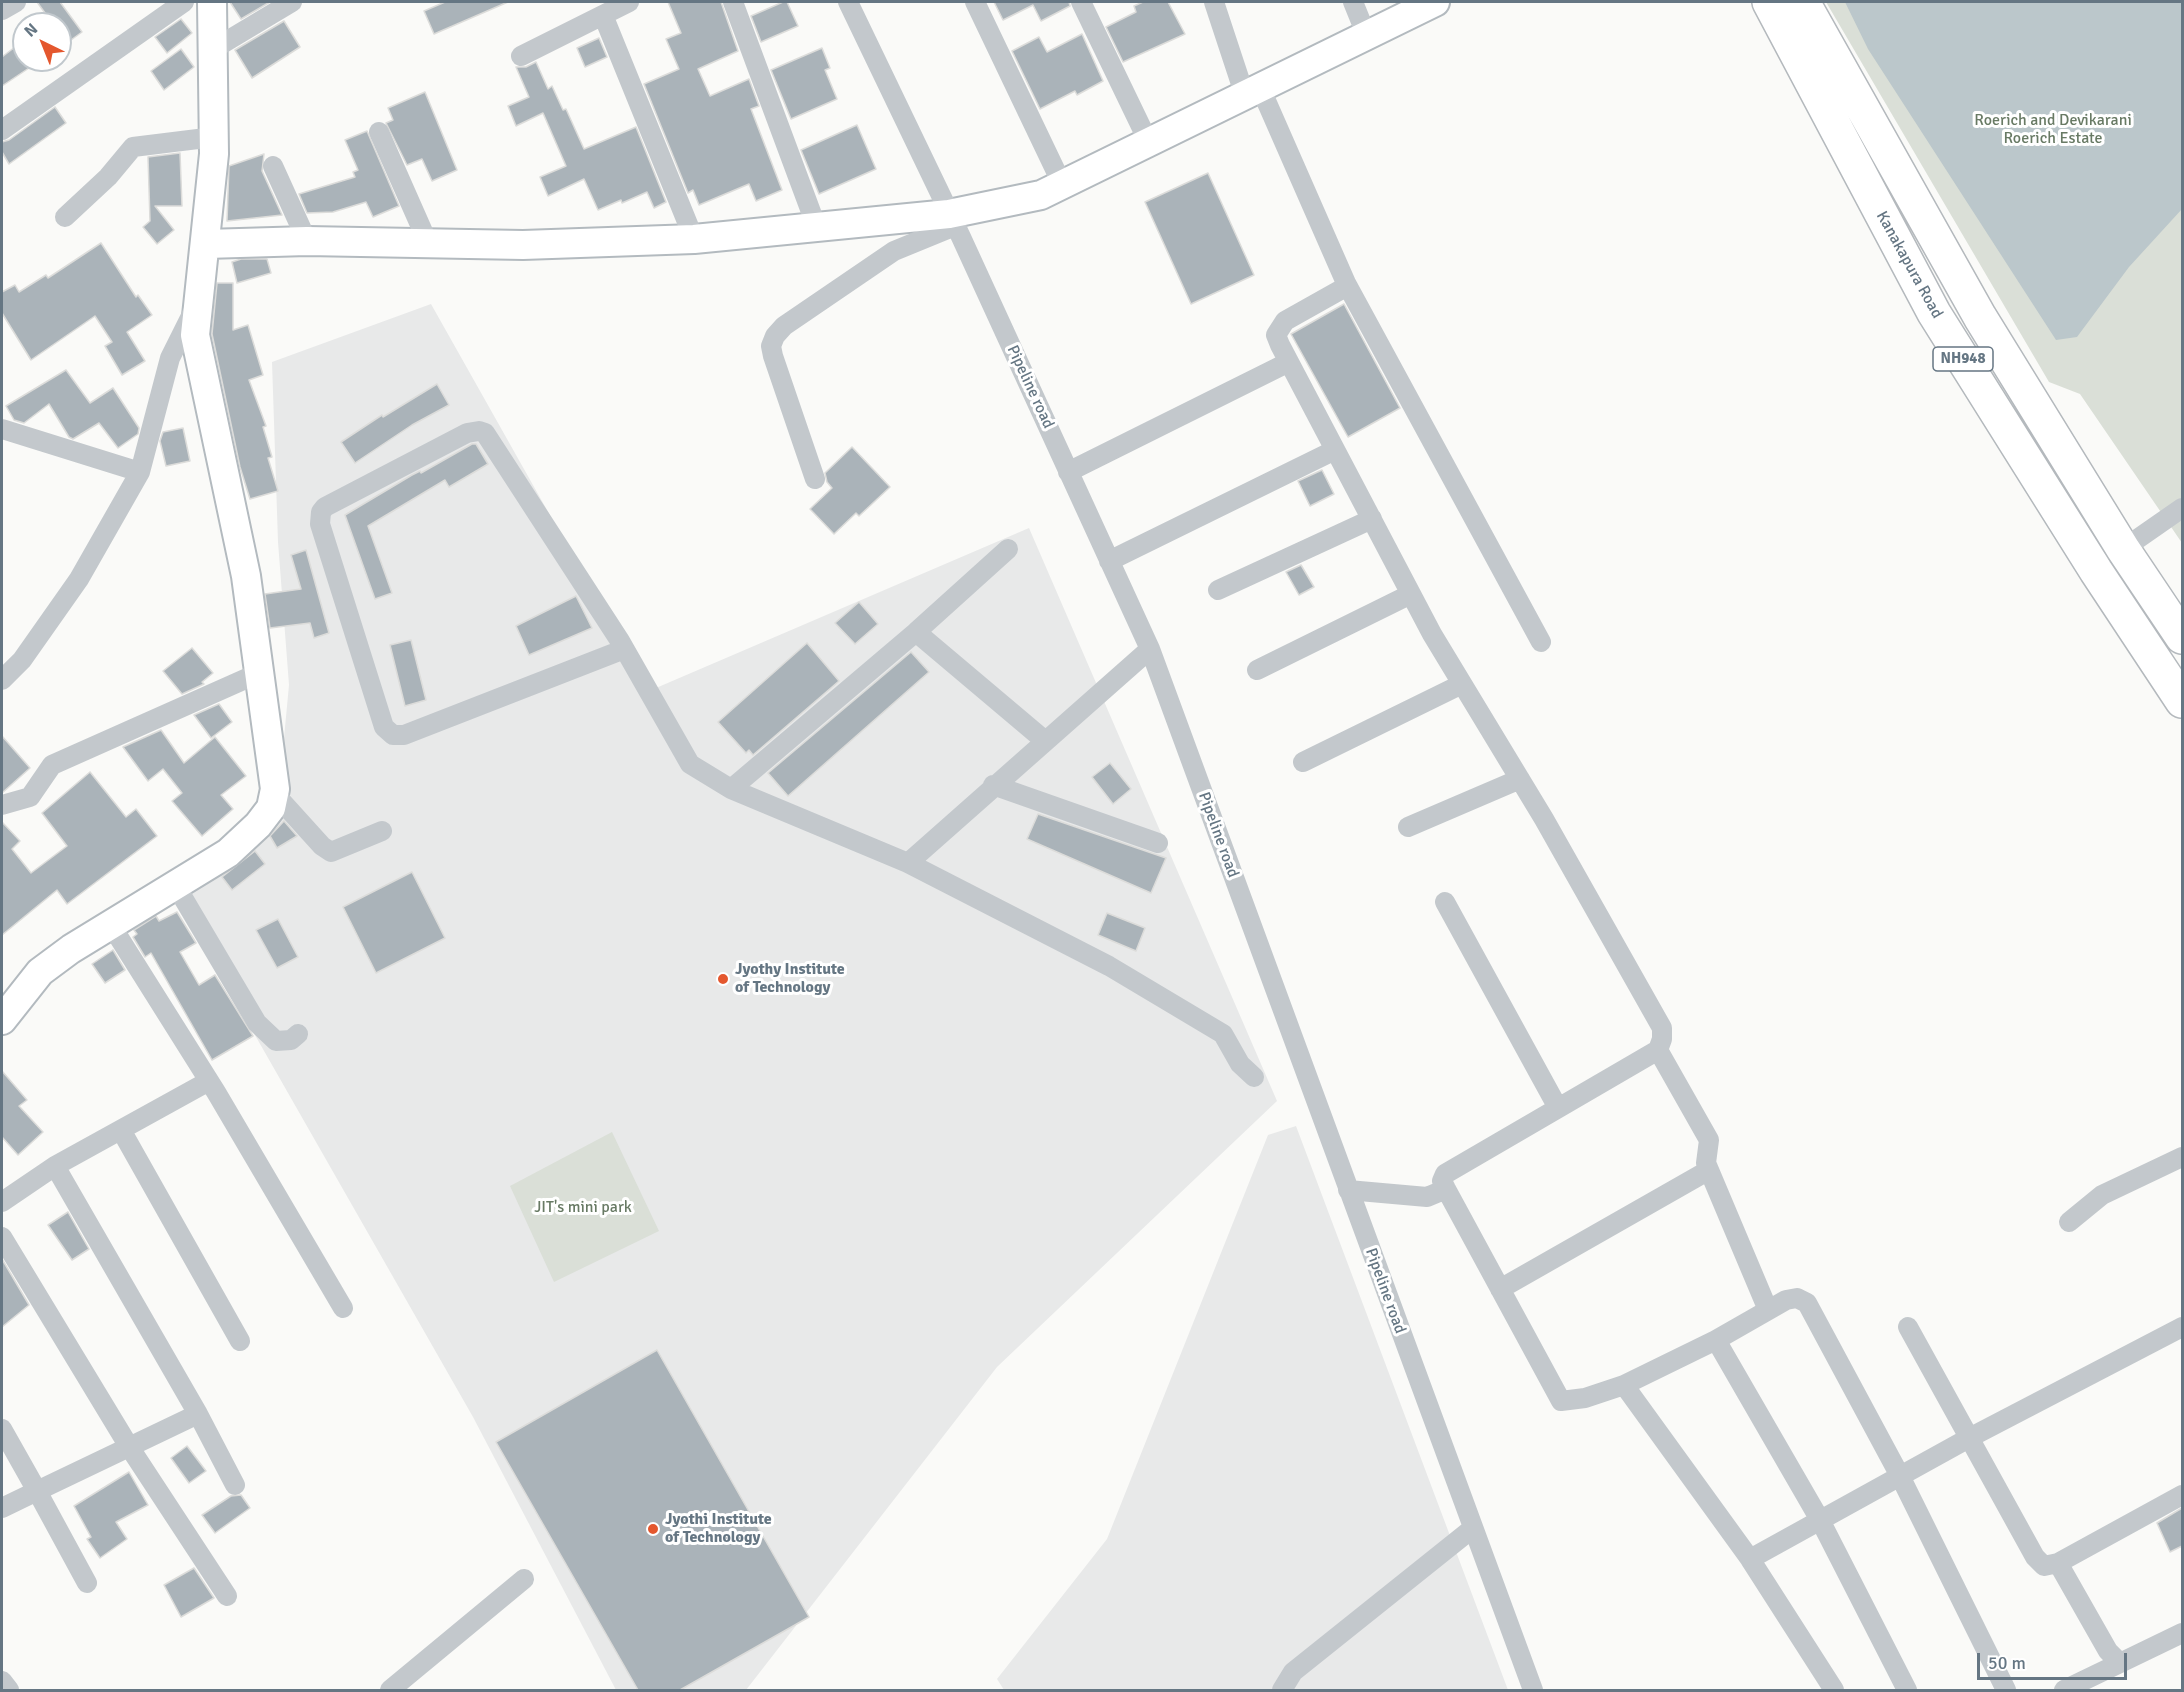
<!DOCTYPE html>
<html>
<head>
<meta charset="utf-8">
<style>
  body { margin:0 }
  #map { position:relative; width:2184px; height:1692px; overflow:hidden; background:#fafaf8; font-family:Signika,sans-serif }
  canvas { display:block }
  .frame { position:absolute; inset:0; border:3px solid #657683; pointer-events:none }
  .north { position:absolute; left:12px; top:12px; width:60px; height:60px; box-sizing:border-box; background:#fff; border:2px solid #c1c8cd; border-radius:50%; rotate:317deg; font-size:16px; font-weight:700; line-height:24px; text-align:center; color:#657683 }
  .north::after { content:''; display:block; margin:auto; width:21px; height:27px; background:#e4572e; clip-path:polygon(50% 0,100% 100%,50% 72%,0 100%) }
  .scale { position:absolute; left:1977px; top:1653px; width:150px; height:27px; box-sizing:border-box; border:3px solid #657683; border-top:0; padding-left:8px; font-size:18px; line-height:21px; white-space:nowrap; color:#657683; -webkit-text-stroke:4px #fff; paint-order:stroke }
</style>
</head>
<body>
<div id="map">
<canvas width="2184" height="1692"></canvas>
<div class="frame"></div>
<div class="north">N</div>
<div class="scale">50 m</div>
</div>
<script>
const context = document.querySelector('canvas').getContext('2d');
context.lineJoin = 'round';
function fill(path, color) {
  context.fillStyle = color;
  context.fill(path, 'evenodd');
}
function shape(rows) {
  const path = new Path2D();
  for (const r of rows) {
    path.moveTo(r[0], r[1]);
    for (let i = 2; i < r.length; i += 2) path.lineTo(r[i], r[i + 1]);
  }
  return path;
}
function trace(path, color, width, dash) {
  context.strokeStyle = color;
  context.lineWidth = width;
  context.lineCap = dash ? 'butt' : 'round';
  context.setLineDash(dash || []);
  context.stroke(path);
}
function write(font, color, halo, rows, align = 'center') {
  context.font = font + ' Signika,sans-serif';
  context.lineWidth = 6;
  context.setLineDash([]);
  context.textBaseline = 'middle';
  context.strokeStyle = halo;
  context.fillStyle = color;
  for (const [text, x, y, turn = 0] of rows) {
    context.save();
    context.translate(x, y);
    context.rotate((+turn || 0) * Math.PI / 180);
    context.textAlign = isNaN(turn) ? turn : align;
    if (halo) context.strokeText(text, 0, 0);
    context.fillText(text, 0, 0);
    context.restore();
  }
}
fill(shape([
  [431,304,649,691,1029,528,1277,1101,997,1367,746,1690,616,1690,473,1417,175,895,277,812,289,685,278,542,272,362],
  [1296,1126,1508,1690,1004,1690,997,1679,1107,1539,1268,1135]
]), '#e8e9e9');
fill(shape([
  [1826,2,2182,2,2182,543,2080,394,2049,382],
  [612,1132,659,1231,554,1282,510,1186]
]), '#dadfd7');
fill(shape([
  [1845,2,2182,2,2182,209,2129,267,2077,337,2056,340,1868,49]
]), '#bbc7cb');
const building = shape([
  [37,2,60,2,82,32,60,48,60,24,53,24,37,2],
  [230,2,270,2,241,19,230,2],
  [445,2,508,2,434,34,424,11,445,2],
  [668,2,721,2,738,51,698,69,710,96,749,79,759,106,751,109,782,190,756,201,749,184,699,205,693,190,688,193,644,84,679,69,666,39,681,33,668,2],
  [783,2,787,2,798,26,761,42,751,16,783,2],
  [994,2,1069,2,1070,6,1041,21,1033,5,1003,20,994,2],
  [1143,2,1168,2,1185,34,1123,62,1106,27,1136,12,1134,6,1143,2],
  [181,19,192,33,167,53,155,37,181,19],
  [284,21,300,47,252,78,235,50,284,21],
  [1082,34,1103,81,1077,95,1075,91,1040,109,1012,51,1039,37,1047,52,1082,34],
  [599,38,607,57,585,67,577,48,599,38],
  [24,40,24,60,41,60,2,86,2,57,24,40],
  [822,48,830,68,825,70,837,99,791,119,771,70,822,48],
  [181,49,194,67,164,90,151,71,181,49],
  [536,62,548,89,552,86,563,110,566,109,584,149,636,127,666,202,654,208,647,192,622,203,621,200,598,210,584,179,548,196,540,177,566,166,543,113,516,126,508,106,529,97,516,67,526,67,536,62],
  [425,92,457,170,432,181,422,159,407,165,386,123,393,120,388,108,425,92],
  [55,107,66,123,9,164,2,152,2,142,9,140,55,107],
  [857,125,876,169,819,194,801,150,857,125],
  [367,131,399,206,373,217,366,202,333,212,307,213,299,194,355,177,353,172,358,170,345,140,367,131],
  [180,153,182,206,155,206,174,230,157,244,143,227,150,221,148,157,180,153],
  [264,154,262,171,282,215,227,221,229,166,264,154],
  [1208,173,1254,275,1191,304,1145,202,1208,173],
  [101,243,136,297,138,295,152,315,127,332,145,361,122,375,105,346,112,342,95,316,31,360,2,313,2,292,15,285,19,292,46,275,48,278,101,243],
  [241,259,267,259,271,273,237,283,232,262,241,259],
  [217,283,233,283,233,330,248,325,263,375,249,380,266,426,263,427,272,457,268,458,278,491,250,499,240,467,212,334,217,283],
  [1344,304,1400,408,1348,437,1291,334,1344,304],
  [66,370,90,403,113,388,139,428,138,434,118,448,99,423,73,439,69,437,49,404,24,423,14,420,6,406,66,370],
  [437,384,449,405,412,425,355,463,341,442,382,415,383,417,437,384],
  [183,428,190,461,166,466,160,441,163,432,183,428],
  [472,444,476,444,488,464,449,487,445,480,368,526,392,593,375,599,345,515,412,475,420,471,421,473,472,444],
  [852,447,890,487,859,516,856,513,834,534,810,509,832,488,827,482,825,473,852,447],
  [1322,470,1334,494,1310,506,1298,481,1322,470],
  [306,550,329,633,314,638,310,623,270,628,265,594,301,589,291,555,306,550],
  [1301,565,1314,587,1299,595,1286,572,1301,565],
  [576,596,592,628,529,655,516,626,576,596],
  [859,602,878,624,855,644,835,623,859,602],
  [411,640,426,700,405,706,390,645,411,640],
  [807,643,839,681,753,755,749,750,746,753,718,722,807,643],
  [192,648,213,673,202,682,204,684,182,694,163,671,192,648],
  [911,652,929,672,788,796,768,773,911,652],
  [219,704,232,722,211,738,194,715,219,704],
  [161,730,184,763,215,737,246,776,221,795,233,809,202,836,172,801,182,793,163,769,148,781,123,747,161,730],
  [2,736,30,768,2,793,2,736],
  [1110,763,1131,789,1113,804,1092,777,1110,763],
  [90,772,126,817,136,809,157,836,67,904,57,890,2,935,2,822,20,841,12,849,31,873,67,846,42,813,90,772],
  [1038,814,1166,858,1151,893,1027,839,1038,814],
  [284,821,297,836,277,848,270,836,284,821],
  [255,851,265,864,232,890,222,877,255,851],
  [412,872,445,938,376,973,343,907,412,872],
  [177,912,196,943,180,952,199,985,215,975,253,1036,212,1060,151,953,145,957,133,937,137,934,134,930,156,916,159,921,177,912],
  [1107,913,1145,928,1136,951,1098,935,1107,913],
  [278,919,298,957,277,968,256,930,278,919],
  [113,950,125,970,105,983,92,964,113,950],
  [2,1071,27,1100,19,1106,43,1132,18,1155,2,1137,2,1071],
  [68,1212,89,1249,72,1260,48,1225,68,1212],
  [2,1259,29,1305,2,1327,2,1259],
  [657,1350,809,1617,680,1690,638,1690,496,1442,657,1350],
  [187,1446,206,1471,189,1483,171,1458,187,1446],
  [129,1472,148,1505,116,1522,127,1539,100,1558,87,1539,91,1537,74,1506,129,1472],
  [241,1495,250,1508,215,1533,202,1515,231,1496,241,1495],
  [2182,1508,2182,1546,2170,1552,2157,1523,2182,1508],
  [194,1568,214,1598,181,1617,164,1585,194,1568]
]);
fill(building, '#aab3b9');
trace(building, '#dcdcda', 1.5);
const secondary = shape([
  [206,244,307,241,523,245,694,239,949,214,1041,195,1435,2],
  [2,1020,40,972,71,949,228,853,258,825,271,808,275,789,246,576,195,335,214,154,212,2]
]);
const highway = shape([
  [1769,2,1934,313,2096,571,2182,701],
  [1803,2,1980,317,2123,549,2182,637]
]);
trace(secondary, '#b3babf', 32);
trace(highway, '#b4b9bd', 36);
trace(shape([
  [629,2,603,15,694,239],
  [733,2,817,228],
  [848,2,961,237,1150,649,1533,1690],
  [975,2,1062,184],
  [1081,2,1148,141],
  [1214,2,1244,93],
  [1353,2,1366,34],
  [2,10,16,2],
  [212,50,292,2],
  [521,56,603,15],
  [1260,87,1346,283,1342,289,1285,321,1276,335,1280,345,1432,634,1544,819,1662,1028,1662,1039,1658,1050,1445,1174,1442,1181,1446,1189,1561,1401,1585,1398,1624,1385,1716,1340,1786,1300,1797,1298,1807,1303,1900,1476,2006,1690],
  [2,130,184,2],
  [379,132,428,243],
  [273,166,307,241],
  [65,217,108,177,133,147,214,137],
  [1346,283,1541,642],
  [2,429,140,472],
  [1068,472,1289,362],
  [815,479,773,356,771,346,775,336,784,326,894,251,955,226],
  [2123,549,2182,508],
  [1109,561,1335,450],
  [1218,590,1372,519],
  [916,632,1044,740],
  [622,650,404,735,393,735,384,727,320,524,321,512,325,507,467,433,479,431,485,433,620,641,690,764,731,789,908,863,1109,966,1223,1034,1240,1064,1254,1077],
  [1257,670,1411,594],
  [2,680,22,660,79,579,140,472,170,358,194,310],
  [1303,762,1462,684],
  [993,785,1158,843],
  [731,789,916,632,1008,549],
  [274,793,322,846,331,852,382,831],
  [2,805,30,797,52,765,261,672],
  [1408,827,1520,779],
  [908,863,1150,649],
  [176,886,257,1023,276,1041,291,1040,298,1034],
  [1445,902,1558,1108],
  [111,925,216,1092,343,1308],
  [1658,1050,1709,1140,1706,1163,1768,1310],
  [121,1130,240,1341],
  [55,1166,198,1414,235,1485],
  [1348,1190,1427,1197,1446,1189],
  [2,1202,55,1166,209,1081],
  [2069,1222,2102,1195,2182,1157],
  [2,1237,128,1445,227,1596],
  [1500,1289,1709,1170],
  [1908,1327,2035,1557,2044,1566,2058,1563,2182,1495],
  [1716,1340,1820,1520,1907,1690],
  [1624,1385,1750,1559,1834,1690],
  [2,1429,37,1491,2,1508],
  [1750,1559,1969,1438,2182,1327],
  [2058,1563,2108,1651,2120,1663,2182,1633],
  [87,1583,37,1491,198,1414],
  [2,1681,9,1690],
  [390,1690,524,1579],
  [1282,1690,1293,1672,1473,1528],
  [2064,1690,2120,1663]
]), '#c3c8cc', 20);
trace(secondary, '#fff', 28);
trace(highway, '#fff', 33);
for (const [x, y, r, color] of [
  [723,979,6,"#e4572e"],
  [653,1529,6,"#e4572e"]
]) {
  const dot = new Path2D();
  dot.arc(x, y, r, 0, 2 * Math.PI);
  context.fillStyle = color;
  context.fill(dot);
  trace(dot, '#fff', 2);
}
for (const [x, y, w] of [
  [1963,359,60]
]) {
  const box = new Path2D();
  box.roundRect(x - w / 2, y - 12, w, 24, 4.5);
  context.fillStyle = '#fff';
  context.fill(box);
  trace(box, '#657683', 1.5);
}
write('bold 15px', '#657683', null, [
  ["NH948",1963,359]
]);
write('16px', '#687a64', '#fff', [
  ["Roerich and Devikarani",2053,121],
  ["Roerich Estate",2053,139],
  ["JIT's mini park",583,1208]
]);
write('16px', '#657683', '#fff', [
  ["Kanakapura Road",1909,265,61],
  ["Pipeline road",1030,387,65],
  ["Pipeline road",1218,835,70],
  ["Pipeline road",1385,1291,70]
]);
write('bold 16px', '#657683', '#fff', [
  ["Jyothy Institute",735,970],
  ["of Technology",735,988],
  ["Jyothi Institute",665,1520],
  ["of Technology",665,1538]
], 'left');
</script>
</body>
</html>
